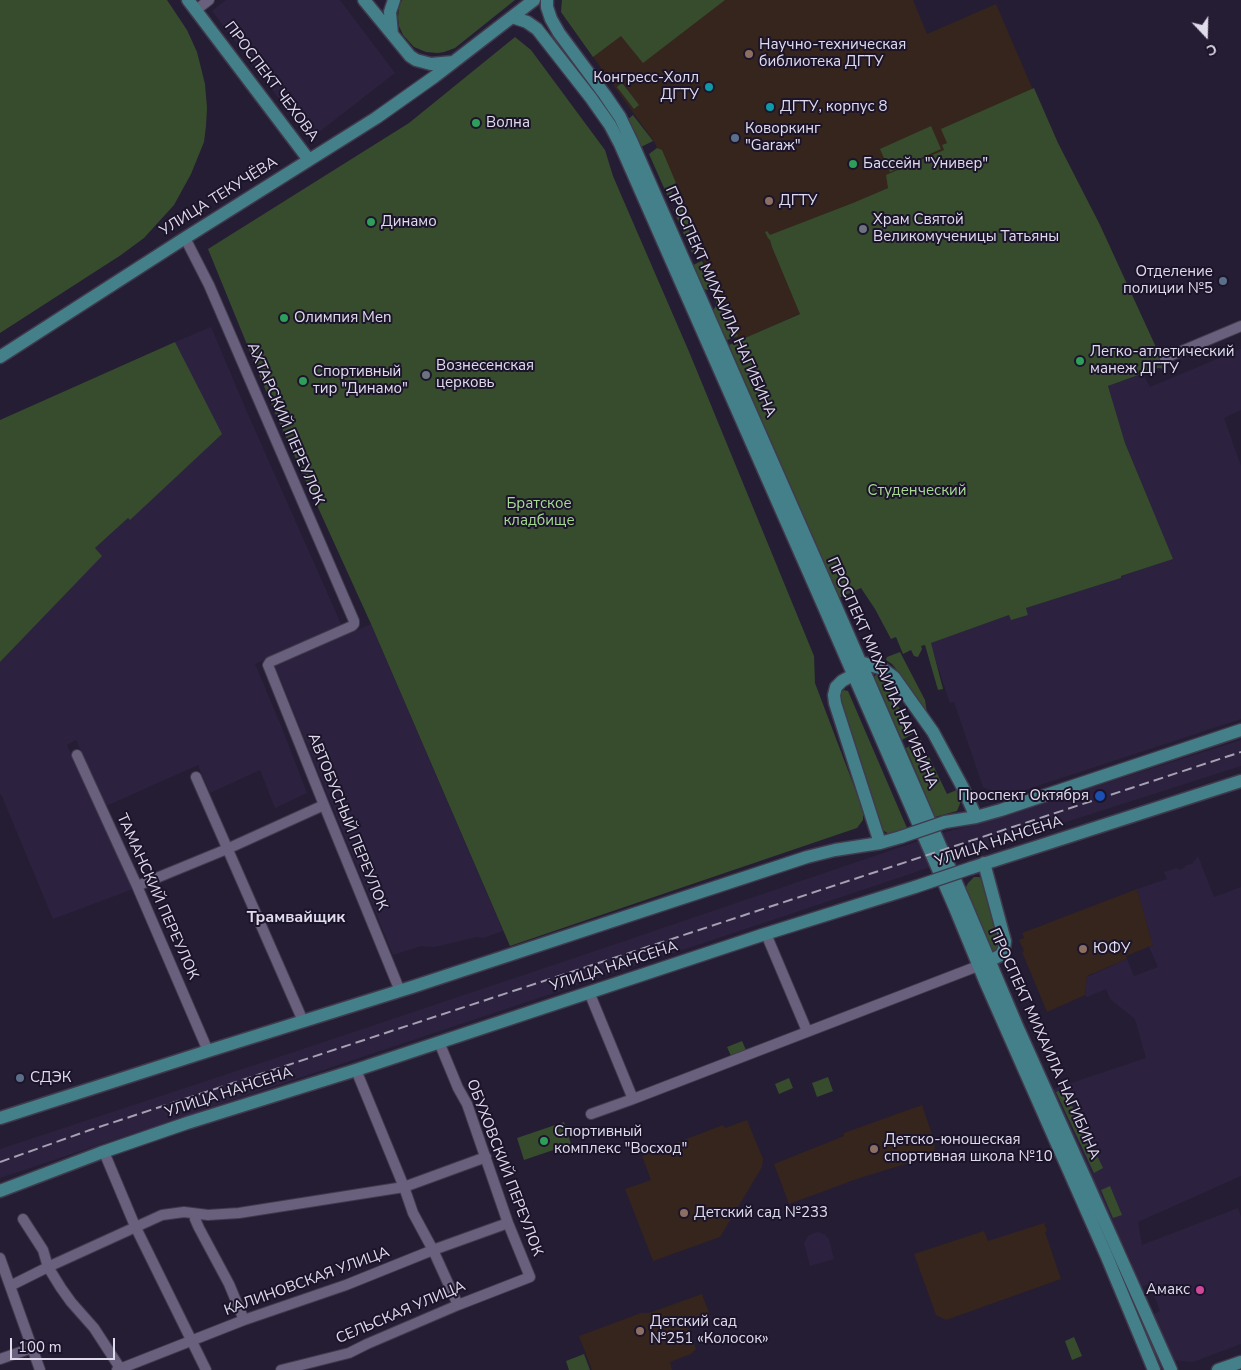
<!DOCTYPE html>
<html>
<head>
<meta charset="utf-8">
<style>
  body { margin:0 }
  #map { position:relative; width:1241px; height:1370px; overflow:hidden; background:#251d34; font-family:"Nunito Sans",sans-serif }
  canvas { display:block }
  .north { position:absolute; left:1181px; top:10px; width:50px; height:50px; -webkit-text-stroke:4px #1b142a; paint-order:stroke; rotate:159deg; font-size:14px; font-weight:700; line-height:20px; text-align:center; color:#e0dcec }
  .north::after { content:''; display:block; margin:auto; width:18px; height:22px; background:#e0dcec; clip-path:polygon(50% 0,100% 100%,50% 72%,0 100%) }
  .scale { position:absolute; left:10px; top:1338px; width:105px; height:22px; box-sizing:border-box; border:2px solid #e0dcec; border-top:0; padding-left:6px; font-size:15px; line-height:18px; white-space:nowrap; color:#e0dcec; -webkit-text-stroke:4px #1b142a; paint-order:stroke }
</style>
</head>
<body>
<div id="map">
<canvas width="1241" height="1370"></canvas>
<div class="north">С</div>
<div class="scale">100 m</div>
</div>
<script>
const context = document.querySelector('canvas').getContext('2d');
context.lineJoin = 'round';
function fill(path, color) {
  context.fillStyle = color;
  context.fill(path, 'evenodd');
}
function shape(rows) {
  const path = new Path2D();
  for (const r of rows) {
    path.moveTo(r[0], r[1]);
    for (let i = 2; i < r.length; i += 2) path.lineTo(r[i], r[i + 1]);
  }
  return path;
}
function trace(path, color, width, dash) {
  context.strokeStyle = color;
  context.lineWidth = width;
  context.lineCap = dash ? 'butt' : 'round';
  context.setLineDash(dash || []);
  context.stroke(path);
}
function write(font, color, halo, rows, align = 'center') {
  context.font = font + ' "Nunito Sans",sans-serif';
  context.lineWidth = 4;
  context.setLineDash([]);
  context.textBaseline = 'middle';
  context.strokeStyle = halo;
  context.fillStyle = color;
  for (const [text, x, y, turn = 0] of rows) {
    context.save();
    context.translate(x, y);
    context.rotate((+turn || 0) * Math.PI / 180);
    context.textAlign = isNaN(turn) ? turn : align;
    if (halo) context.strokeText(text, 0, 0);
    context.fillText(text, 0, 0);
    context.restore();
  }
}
fill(shape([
  [226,0,340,0,395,73,310,139,212,11],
  [211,327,247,412,342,626,255,664,282,728,307,793,275,808,260,770,210,793,198,765,106,806,76,740,67,745,133,889,53,919,1,794,0,794,0,662,101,556,95,548,128,518,130,519,221,434,175,342],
  [1241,349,1241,410,1224,418,1241,466,1241,719,1004,797,983,787,954,702,950,703,930,643,1009,615,1028,614,1026,608,1121,578,1120,577,1172,558,1125,443,1108,386,1143,374,1150,387],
  [371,624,503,931,483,938,477,937,435,947,421,946,393,955,275,666],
  [1241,740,1241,766,985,848,913,873,0,1178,0,1149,291,1053,598,950,942,833,994,819],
  [1198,856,1214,897,1241,887,1241,1176,1138,1222,1142,1245,1238,1208,1241,1217,1241,1344,1193,1362,1173,1360,1154,1314,1160,1311,1150,1284,1138,1288,1128,1266,1132,1264,1129,1257,1050,1090,1146,1058,1135,1019,1110,999,1106,989,1087,997,1085,995,1087,977,1127,959,1134,976,1158,967,1149,947,1153,945,1137,889,1167,879,1164,872,1177,868,1179,870,1184,868,1186,865,1192,864],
  [818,1232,824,1234,829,1239,834,1259,810,1266,804,1243,808,1236,814,1233]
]), '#2c2240');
fill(shape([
  [562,0,913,0,927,34,996,4,1039,104,943,145,948,161,770,241,801,313,737,342,655,143,561,12],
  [1137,889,1153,945,1126,956,1127,959,1087,976,1085,995,1047,1012,1022,952,1024,951,1019,940,1024,938,1022,933],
  [922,1105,935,1143,934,1155,857,1179,789,1204,774,1164,844,1136,844,1133],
  [747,1120,763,1159,762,1167,720,1237,653,1261,625,1189,651,1180,642,1156,723,1125,725,1128],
  [1044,1223,1047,1231,1045,1232,1061,1279,946,1320,936,1315,914,1254,984,1231,988,1241],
  [702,1294,711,1318,688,1327,696,1349,691,1354,670,1362,672,1370,592,1370,579,1336,641,1313,649,1313]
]), '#36251c');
fill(shape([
  [0,0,167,0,187,30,197,52,205,84,207,108,206,126,204,142,191,174,174,205,144,238,121,255,0,333],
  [402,0,515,0,455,48,444,52,438,53,426,52,414,47,403,35,399,26,398,17,399,7],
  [562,0,725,0,643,63,621,36,593,57,561,12],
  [515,37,531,50,605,150,613,176,622,197,690,354,814,656,815,683,863,810,863,820,857,828,510,946,371,624,275,413,208,249,409,123],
  [622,83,639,105,634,109,617,87],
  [1034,88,1058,143,1100,225,1166,369,1158,368,1108,386,1125,443,1173,559,1121,576,1121,578,1026,608,1028,615,1011,620,1009,615,931,643,943,689,938,690,925,645,921,646,922,649,918,657,914,656,911,650,903,654,896,637,891,639,875,609,861,588,839,598,729,345,800,314,772,247,770,240,768,238,765,232,767,231,770,235,853,203,888,188,886,175,944,150,942,145,947,143,941,129],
  [633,115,653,141,641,147,627,120],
  [931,126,941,149,890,172,880,149],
  [657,148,662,150,676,183,671,195,668,197,649,154],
  [679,206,685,209,692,225,689,229,694,247,694,252,692,253,673,209],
  [702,261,706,269,708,268,719,292,714,294,711,291,704,289,693,265],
  [721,298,738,336,727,340,713,311,716,305,716,300],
  [175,342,222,434,130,520,128,518,95,548,102,556,0,662,0,420],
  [900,652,925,700,927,713,921,706,896,669,892,664,886,660,887,657],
  [876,675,884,675,888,678,899,693,893,697,914,733,902,740,875,679,874,677],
  [844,690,848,691,907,828,893,834,889,834,881,829,838,693],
  [921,740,947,794,959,789,961,796,961,801,957,811,935,817,906,748],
  [974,877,979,877,985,881,1001,937,999,951,994,952,989,949,965,889,968,883],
  [742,1041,746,1050,731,1056,727,1047],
  [828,1077,833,1091,817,1097,812,1083],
  [789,1078,793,1088,779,1094,775,1084],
  [1061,1090,1077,1113,1103,1168,1094,1173,1056,1092],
  [564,1122,571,1144,524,1160,517,1138],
  [1110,1186,1122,1215,1113,1218,1101,1190],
  [1074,1337,1082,1356,1072,1360,1065,1341],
  [584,1354,590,1370,569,1370,566,1361]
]), '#364c2d');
const minor = shape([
  [196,10,209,0],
  [185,238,209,285,354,621,354,624,352,626,270,662,268,665,324,805,400,991],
  [1165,358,1241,326],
  [77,755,137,886,208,1051],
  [196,777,303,1021],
  [137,886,227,849,324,805],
  [766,934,807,1031],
  [589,992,633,1099],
  [356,1070,404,1187,413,1213,433,1250,458,1305],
  [591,1114,633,1099,978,966],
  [104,1152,135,1226,206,1370],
  [195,1214,195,1219,199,1228,229,1284,244,1320],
  [23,1219,43,1250,48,1267,61,1288,71,1302,94,1328,120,1368],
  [0,1258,40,1370],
  [10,1286,48,1267,162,1215,184,1212,208,1215,239,1213,404,1187,486,1157],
  [0,1359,32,1348],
  [117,1370,244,1320,346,1285,433,1250,508,1223],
  [281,1370,349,1353,367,1344,458,1305,530,1277,508,1223,467,1104,458,1088,439,1042]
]);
const major = shape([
  [188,0,309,160],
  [364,0,410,56,416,60,431,64,453,62],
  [547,0,547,7,551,19,559,33,605,95,620,117,631,140,834,602,965,903,1017,1026,1171,1370],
  [512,17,527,22,537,29,591,98,610,125,620,144,824,607,955,908,985,981,1107,1257,1154,1370],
  [392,34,390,12,394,0],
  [0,357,185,238,376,118,434,77,534,0],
  [860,662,883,669,894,677,933,732,963,788,976,817],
  [853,675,842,681,836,687,834,695,835,703,880,843],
  [945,822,976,817,1001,810,1241,730],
  [984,863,1005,941,1004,949,1001,955,989,961],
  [971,868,1241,781],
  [0,1118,208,1051,412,987,807,857,835,850,880,843,901,837],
  [0,1191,100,1153,187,1123,356,1070,762,935,915,887],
  [1218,1370,1241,1362]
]);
trace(minor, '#403a4d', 12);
trace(major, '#403a4d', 15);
trace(minor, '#68607c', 10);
trace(major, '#448089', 12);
trace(shape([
  [0,1162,90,1130,1241,752]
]), '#a5a0b2', 2, [10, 5]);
const majorBridge = shape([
  [901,837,945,822],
  [915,887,971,868]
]);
trace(majorBridge, '#403a4d', 15, []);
trace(majorBridge, '#448089', 12);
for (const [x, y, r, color] of [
  [749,54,5,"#8d6e63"],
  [709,87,5,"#0f9aa8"],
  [770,107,5,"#0f9aa8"],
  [476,123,5,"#2e9e5b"],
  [735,138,5,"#5c6f8a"],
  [853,164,5,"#2e9e5b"],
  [769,201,5,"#8d6e63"],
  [371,222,5,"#2e9e5b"],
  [863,229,5,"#6b7280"],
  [1223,281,5,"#5c6f8a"],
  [284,318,5,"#2e9e5b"],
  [1080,361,5,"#2e9e5b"],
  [426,375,5,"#6b7280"],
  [303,381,5,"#2e9e5b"],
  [1100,796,6,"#1a4fb4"],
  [1083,949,5,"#8d6e63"],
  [20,1078,5,"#5c6f8a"],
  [544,1141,5,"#2e9e5b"],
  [874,1149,5,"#8d6e63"],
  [684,1213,5,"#8d6e63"],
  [1200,1290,5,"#d1479c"],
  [640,1331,5,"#8d6e63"]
]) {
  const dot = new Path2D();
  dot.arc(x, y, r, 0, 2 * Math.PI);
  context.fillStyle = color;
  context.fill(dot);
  trace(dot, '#1b142a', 2);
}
write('15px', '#e0dcec', '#1b142a', [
  ["Научно-техническая",759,45],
  ["библиотека ДГТУ",759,62],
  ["Конгресс-Холл",699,78,"right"],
  ["ДГТУ",699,95,"right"],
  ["ДГТУ, корпус 8",780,107],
  ["Волна",486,123],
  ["Коворкинг",745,129],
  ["\"Gаraж\"",745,146],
  ["Бассейн \"Универ\"",863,164],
  ["ДГТУ",779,201],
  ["Храм Святой",873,220],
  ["Великомученицы Татьяны",873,237],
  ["Динамо",381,222],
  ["Отделение",1213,272,"right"],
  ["полиции №5",1213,289,"right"],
  ["Олимпия Men",294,318],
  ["Легко-атлетический",1090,352],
  ["манеж ДГТУ",1090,369],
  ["Вознесенская",436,366],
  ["церковь",436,383],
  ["Спортивный",313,372],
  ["тир \"Динамо\"",313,389],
  ["Проспект Октября",1089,796,"right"],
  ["ЮФУ",1093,949],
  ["СДЭК",30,1078],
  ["Спортивный",554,1132],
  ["комплекс \"Восход\"",554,1149],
  ["Детско-юношеская",884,1140],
  ["спортивная школа №10",884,1157],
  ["Детский сад №233",694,1213],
  ["Амакс",1190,1290,"right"],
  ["Детский сад",650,1322],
  ["№251 «Колосок»",650,1339]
], 'left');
write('15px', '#e0dcec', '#1b142a', [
  ["ПРОСПЕКТ ЧЕХОВА",271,82,53],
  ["УЛИЦА ТЕКУЧЁВА",219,197,-32],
  ["ПРОСПЕКТ МИХАИЛА НАГИБИНА",720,302,66],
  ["АХТАРСКИЙ ПЕРЕУЛОК",285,424,67],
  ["ПРОСПЕКТ МИХАИЛА НАГИБИНА",882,673,66],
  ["АВТОБУСНЫЙ ПЕРЕУЛОК",347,822,68],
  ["УЛИЦА НАНСЕНА",999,842,-18],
  ["ТАМАНСКИЙ ПЕРЕУЛОК",157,897,66],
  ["УЛИЦА НАНСЕНА",614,967,-18],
  ["ПРОСПЕКТ МИХАИЛА НАГИБИНА",1044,1044,66],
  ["УЛИЦА НАНСЕНА",229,1093,-18],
  ["ОБУХОВСКИЙ ПЕРЕУЛОК",504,1168,69],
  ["КАЛИНОВСКАЯ УЛИЦА",307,1282,-20],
  ["СЕЛЬСКАЯ УЛИЦА",401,1313,-23]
]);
write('15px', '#a6db91', '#1b142a', [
  ["Студенческий",917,491],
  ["Братское",539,504],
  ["кладбище",539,521]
]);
write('bold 16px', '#e0dcec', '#1b142a', [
  ["Трамвайщик",296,918]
]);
</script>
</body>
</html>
